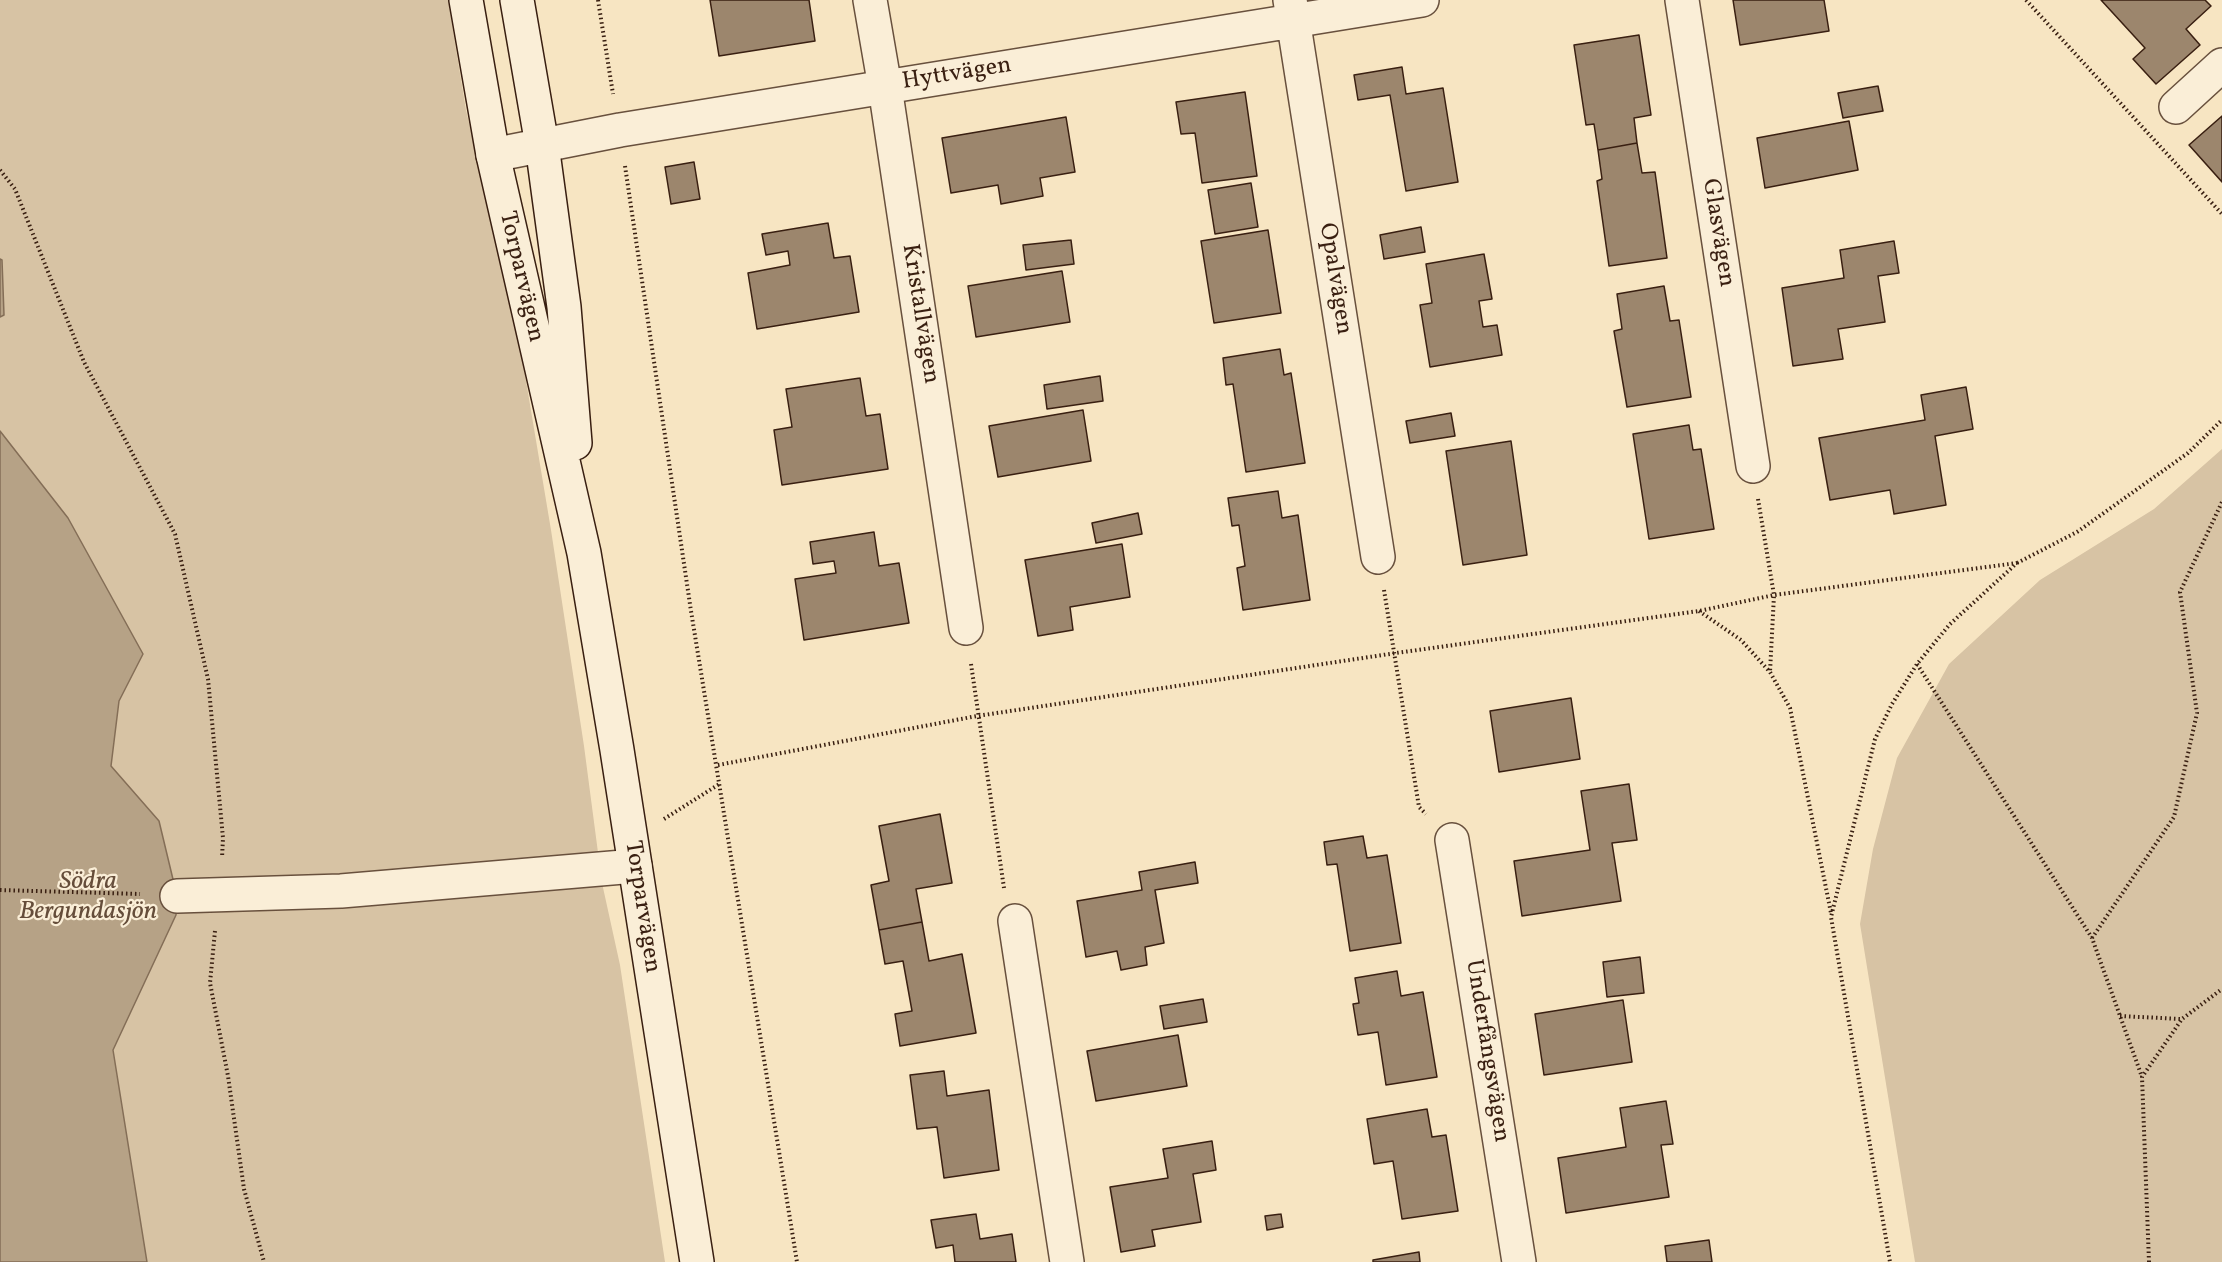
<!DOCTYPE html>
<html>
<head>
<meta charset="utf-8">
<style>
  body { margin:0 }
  canvas { display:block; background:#f7e5c2 }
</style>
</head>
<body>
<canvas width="2222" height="1262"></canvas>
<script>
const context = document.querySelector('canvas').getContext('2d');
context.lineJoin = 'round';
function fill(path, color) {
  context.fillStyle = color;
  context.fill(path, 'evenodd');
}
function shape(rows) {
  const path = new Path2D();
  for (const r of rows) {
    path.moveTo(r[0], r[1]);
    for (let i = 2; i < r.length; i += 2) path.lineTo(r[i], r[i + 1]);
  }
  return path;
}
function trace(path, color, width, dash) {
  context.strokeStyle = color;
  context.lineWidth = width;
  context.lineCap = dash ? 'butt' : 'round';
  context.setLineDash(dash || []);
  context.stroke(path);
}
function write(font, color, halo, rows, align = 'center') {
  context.font = font + ' Vollkorn,serif';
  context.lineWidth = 4.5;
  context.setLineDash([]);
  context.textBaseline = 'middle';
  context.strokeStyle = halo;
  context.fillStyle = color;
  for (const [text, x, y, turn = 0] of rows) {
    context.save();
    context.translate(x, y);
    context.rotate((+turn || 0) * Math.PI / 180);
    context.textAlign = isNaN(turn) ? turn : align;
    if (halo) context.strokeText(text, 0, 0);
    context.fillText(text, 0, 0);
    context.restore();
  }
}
fill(shape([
  [0,0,448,0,466,110,518,333,551,530,584,746,602,883,620,965,665,1262,147,1262,113,1050,176,915,159,821,111,767,119,701,143,654,68,518,0,431,0,317,4,315,2,260,0,259],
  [2222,449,2222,1262,1915,1262,1860,924,1873,849,1897,758,1949,664,2040,580,2154,509]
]), '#d7c3a4');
const water = shape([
  [0,259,2,260,4,315,0,317,0,259],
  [0,431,68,518,143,654,119,701,111,766,159,821,177,896,176,915,113,1050,147,1262,0,1262,0,431]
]);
fill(water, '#b6a286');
trace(water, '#846e57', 1.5);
const building = shape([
  [710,0,809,0,815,41,719,56,710,0],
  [1733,0,1824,0,1829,31,1740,45,1733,0],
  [2101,0,2205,0,2211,6,2186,29,2200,45,2156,84,2133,59,2145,48,2101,0],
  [1639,35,1651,115,1634,118,1637,143,1598,150,1594,124,1586,125,1574,45,1639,35],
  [1402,67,1406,94,1443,88,1458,182,1406,191,1390,95,1358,100,1354,75,1402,67],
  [1878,86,1883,111,1843,118,1838,93,1878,86],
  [1245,92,1257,176,1202,183,1195,133,1181,134,1176,102,1245,92],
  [2222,116,2222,182,2189,145,2222,116],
  [1066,117,1075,172,1040,178,1043,196,1001,204,998,185,951,193,942,138,1066,117],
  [1849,121,1858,170,1765,188,1757,138,1849,121],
  [1637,143,1642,173,1655,172,1667,258,1609,266,1597,181,1602,179,1598,150,1637,143],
  [694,162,700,199,671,204,665,167,694,162],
  [1251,183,1258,227,1215,234,1208,190,1251,183],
  [828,223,834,258,850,256,859,312,757,329,748,273,790,265,788,251,766,255,762,234,828,223],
  [1421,227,1425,252,1384,259,1380,235,1421,227],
  [1268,230,1281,313,1214,323,1201,241,1268,230],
  [1071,240,1074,264,1026,270,1023,245,1071,240],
  [1894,241,1899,273,1878,276,1885,322,1838,329,1843,359,1793,366,1782,288,1844,278,1840,250,1894,241],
  [1484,254,1492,299,1479,301,1483,327,1497,325,1502,355,1430,367,1420,305,1432,303,1426,264,1484,254],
  [1062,271,1070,322,976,337,968,286,1062,271],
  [1664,286,1670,321,1679,320,1691,397,1627,407,1614,331,1622,329,1617,294,1664,286],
  [1280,349,1284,375,1291,373,1305,463,1246,472,1233,384,1226,385,1223,358,1280,349],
  [1100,376,1103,401,1047,409,1044,385,1100,376],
  [860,378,866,416,880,414,888,469,782,485,774,430,792,427,786,389,860,378],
  [1966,387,1973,429,1935,436,1946,505,1894,514,1890,490,1830,500,1819,438,1925,420,1921,395,1966,387],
  [1083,410,1091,461,998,477,989,426,1083,410],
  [1451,413,1455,436,1410,443,1406,421,1451,413],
  [1689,425,1693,450,1701,449,1714,529,1649,539,1633,434,1689,425],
  [1511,441,1527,555,1463,565,1446,451,1511,441],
  [1278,491,1282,518,1298,515,1310,600,1243,610,1237,568,1245,566,1239,525,1232,526,1228,498,1278,491],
  [1138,513,1142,534,1096,543,1092,523,1138,513],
  [874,532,879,566,899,563,909,623,804,640,795,579,836,573,834,561,813,564,810,542,874,532],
  [1122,544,1130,597,1070,607,1073,630,1038,636,1025,560,1122,544],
  [1571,698,1580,759,1499,772,1490,711,1571,698],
  [1629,784,1637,840,1612,843,1621,901,1522,916,1514,861,1590,850,1581,791,1629,784],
  [940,814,952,883,916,889,922,922,879,930,871,885,889,881,879,826,940,814],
  [1363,836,1367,858,1387,855,1401,943,1350,951,1337,864,1327,865,1324,842,1363,836],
  [1195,862,1198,883,1155,890,1164,943,1145,947,1147,965,1121,970,1117,951,1086,957,1077,901,1142,890,1139,872,1195,862],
  [922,922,929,961,962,954,976,1033,900,1046,895,1014,912,1011,903,961,885,964,879,930,922,922],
  [1640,957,1644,993,1607,997,1603,962,1640,957],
  [1397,971,1401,996,1423,992,1437,1077,1386,1085,1378,1032,1358,1035,1353,1004,1359,1003,1355,978,1397,971],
  [1203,999,1207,1022,1164,1029,1160,1006,1203,999],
  [1623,1000,1632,1062,1544,1075,1535,1014,1623,1000],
  [1178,1035,1187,1086,1096,1101,1087,1051,1178,1035],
  [944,1071,947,1096,989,1090,999,1170,944,1178,937,1127,917,1129,910,1075,944,1071],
  [1666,1101,1673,1144,1661,1145,1669,1197,1566,1213,1558,1158,1626,1147,1620,1108,1666,1101],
  [1427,1109,1432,1137,1446,1135,1458,1211,1402,1219,1393,1161,1374,1164,1367,1119,1427,1109],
  [1212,1141,1216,1170,1193,1174,1201,1222,1152,1230,1155,1246,1121,1252,1110,1187,1168,1178,1163,1149,1212,1141],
  [976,1214,980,1239,1012,1234,1016,1262,955,1262,953,1245,936,1248,931,1220,976,1214],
  [1281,1214,1283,1227,1267,1230,1265,1216,1281,1214],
  [1709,1240,1712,1262,1667,1262,1665,1246,1709,1240],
  [1419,1252,1420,1262,1373,1262,1373,1260,1419,1252]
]);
fill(building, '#9c866d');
trace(building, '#391f11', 1.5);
const street = shape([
  [870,0,885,87,966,628],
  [1290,0,1378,557],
  [1682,0,1753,466],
  [2176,107,2222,65],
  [493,155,620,130,1422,0],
  [1452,840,1519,1262],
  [177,896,341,891,635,866],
  [1015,921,1067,1262]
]);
const secondary = shape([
  [466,0,493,155,584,553,617,750,697,1262],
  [517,0,542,145,564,307,575,443]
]);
trace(street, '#68503d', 36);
trace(secondary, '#391f11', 36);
trace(shape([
  [598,0,613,94],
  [2026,0,2222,214],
  [625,166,691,611,797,1262],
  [0,170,15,189,84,362,175,534,208,679,223,838,222,858],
  [1758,499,1774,595,1770,672],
  [2017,563,2077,532,2188,453,2222,420],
  [1384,590,1419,807,1426,814],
  [1699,611,1741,640,1770,672,1790,708,1831,913],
  [971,664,1004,888],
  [1917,664,2092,938,2142,1077],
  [718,765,977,716,1396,653,1699,611,1774,595,2017,563,1950,624,1917,664,1892,704,1875,739,1831,917,1890,1262],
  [664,819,721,783],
  [0,890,140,894],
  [215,931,210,983,228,1076,244,1189,264,1262],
  [2092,938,2174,817,2197,713,2180,592,2222,502],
  [2120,1016,2181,1019],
  [2149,1262,2142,1077,2182,1019,2222,989]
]), '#391f11', 4, [1.5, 3]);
trace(street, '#faeed7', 33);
trace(secondary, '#faeed7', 33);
write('24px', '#391f11', '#faeed7', [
  ["Hyttvägen",957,75,-9],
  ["Glasvägen",1717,233,81],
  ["Torparvägen",520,277,77],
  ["Opalvägen",1334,279,81],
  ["Kristallvägen",919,314,81],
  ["Torparvägen",641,907,81],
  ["Underfångsvägen",1486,1051,81]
]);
write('italic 26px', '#654d3a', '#faeed7', [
  ["Södra",88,883],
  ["Bergundasjön",88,913]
]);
</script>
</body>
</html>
